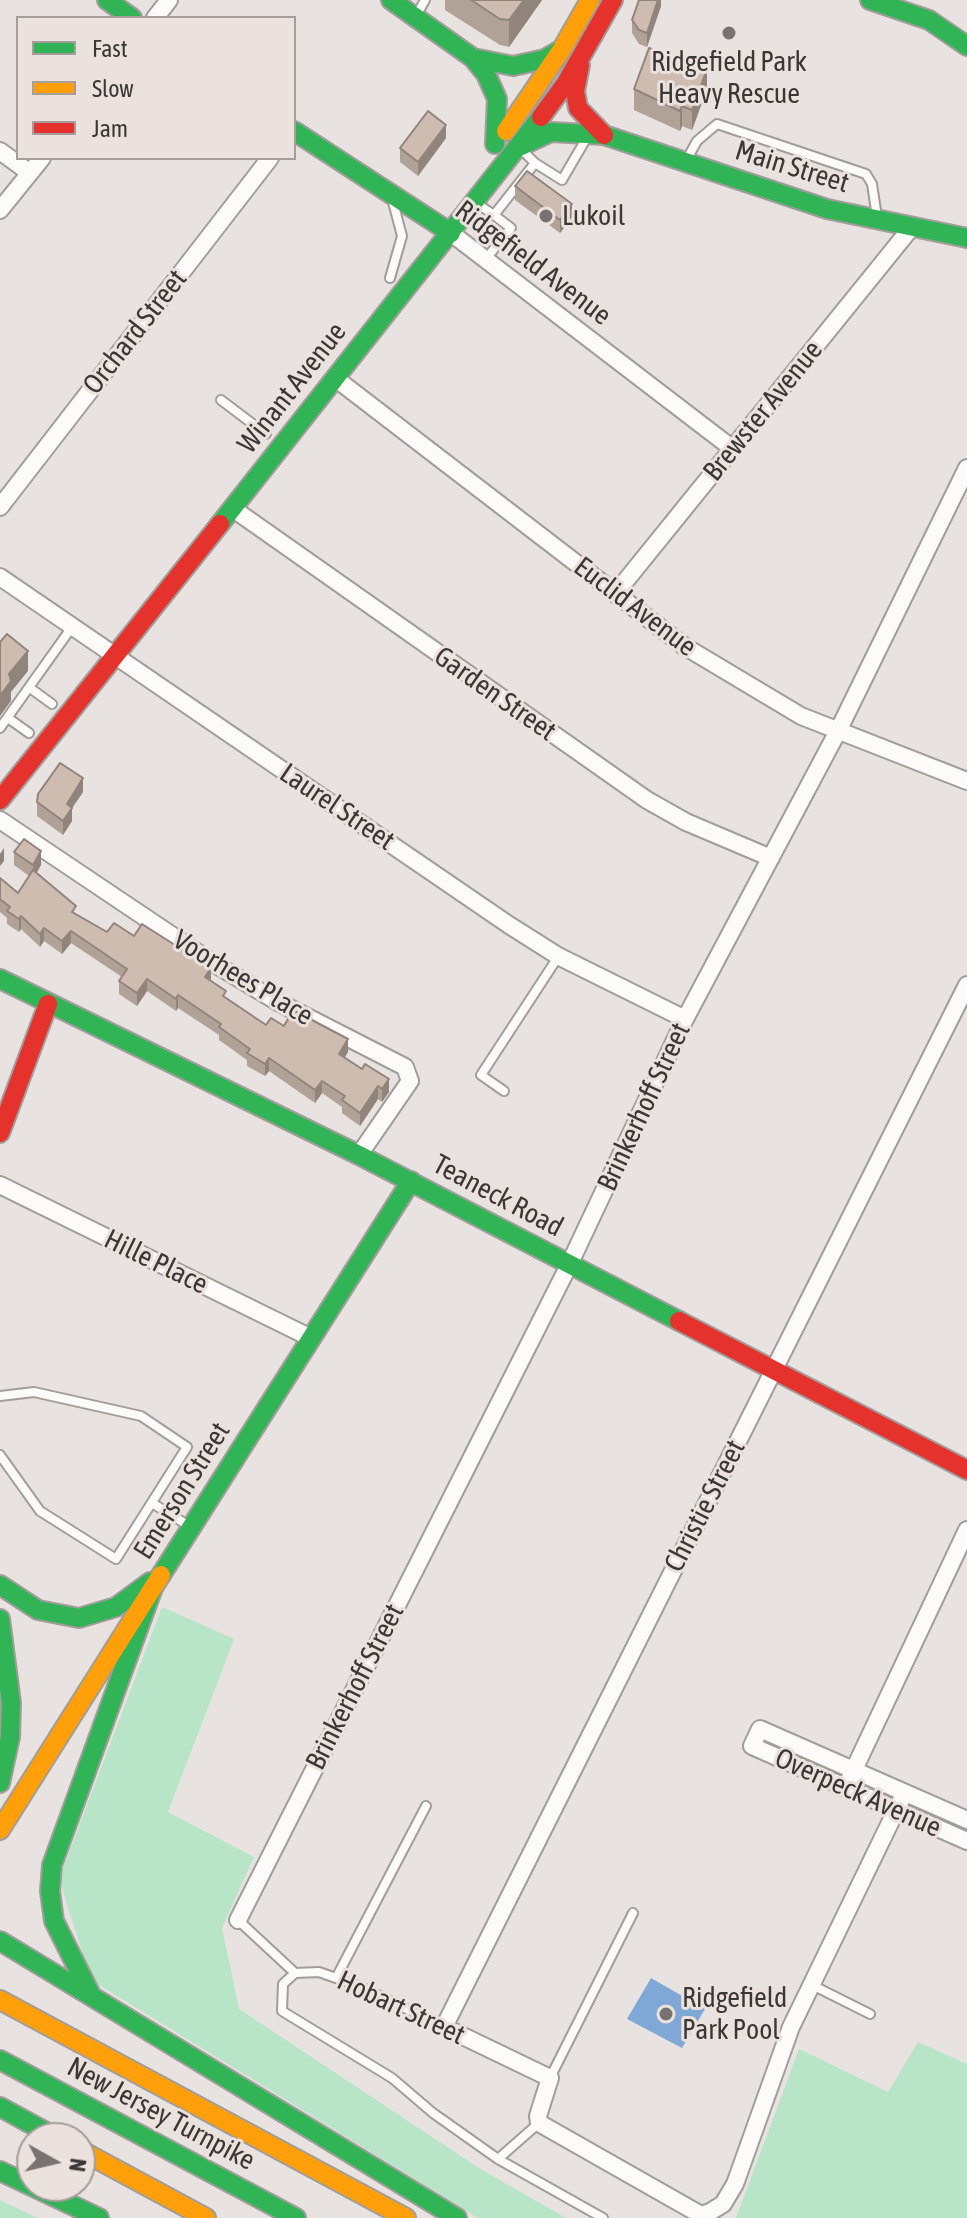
<!DOCTYPE html>
<html>
<head>
<meta charset="utf-8">
<style>
  body { margin:0 }
  #map { position:relative; width:967px; height:2218px; overflow:hidden; background:#e8e2e0; font-family:"Asap Condensed",sans-serif }
  canvas { display:block }
  .legend { position:absolute; left:16px; top:16px; width:280px; height:144px; box-sizing:border-box; background:#ebe1dd; border:2px solid #a59d9a; margin:0; padding:10px 14px; list-style:none; font-size:24px; color:#3b3736 }
  .legend li { display:flex; align-items:center; gap:16px; height:40px }
  .legend b { width:40px; border:2px solid #a59d9a }
  .north { position:absolute; left:16px; top:2122px; width:80px; height:80px; box-sizing:border-box; background:#ebe1dd; border:2px solid #a59d9a; border-radius:50%; rotate:98deg; font-size:22px; font-weight:700; line-height:32px; text-align:center; color:#3b3736 }
  .north::after { content:''; display:block; margin:auto; width:28px; height:36px; background:#787372; clip-path:polygon(50% 0,100% 100%,50% 72%,0 100%) }
</style>
</head>
<body>
<div id="map">
<canvas width="967" height="2218"></canvas>
<ul class="legend">
<li><b style="height:10px;background:#30b455"></b>Fast</li>
<li><b style="height:10px;background:#ff9f0a"></b>Slow</li>
<li><b style="height:10px;background:#e5322d"></b>Jam</li>
</ul>
<div class="north">N</div>
</div>
<script>
const context = document.querySelector('canvas').getContext('2d');
context.lineJoin = 'round';
function fill(path, color) {
  context.fillStyle = color;
  context.fill(path, 'evenodd');
}
function shape(rows) {
  const path = new Path2D();
  for (const r of rows) {
    path.moveTo(r[0], r[1]);
    for (let i = 2; i < r.length; i += 2) path.lineTo(r[i], r[i + 1]);
  }
  return path;
}
function trace(path, color, width, dash) {
  context.strokeStyle = color;
  context.lineWidth = width;
  context.lineCap = dash ? 'butt' : 'round';
  context.setLineDash(dash || []);
  context.stroke(path);
}
function write(font, color, halo, rows, align = 'center') {
  context.font = font + ' "Asap Condensed",sans-serif';
  context.lineWidth = 6;
  context.setLineDash([]);
  context.textBaseline = 'middle';
  context.strokeStyle = halo;
  context.fillStyle = color;
  for (const [text, x, y, turn = 0] of rows) {
    context.save();
    context.translate(x, y);
    context.rotate((+turn || 0) * Math.PI / 180);
    context.textAlign = isNaN(turn) ? turn : align;
    if (halo) context.strokeText(text, 0, 0);
    context.fillText(text, 0, 0);
    context.restore();
  }
}
fill(shape([
  [162,1607,234,1639,168,1812,254,1857,222,1928,239,2009,482,2170,566,2218,478,2218,91,1980,59,1879],
  [918,2042,967,2064,967,2218,736,2218,799,2049,888,2092],
  [0,2200,38,2218,0,2218]
]), '#b8e5c7');
fill(shape([
  [651,1978,705,2009,682,2048,627,2019]
]), '#80a8d6');
const lane = shape([
  [416,16,425,0],
  [687,159,697,141,717,124,866,174,872,184,877,217],
  [535,163,562,180,586,139],
  [479,205,494,215,535,163,525,153],
  [485,260,511,228,494,215],
  [390,278,402,236,393,202],
  [221,400,266,434],
  [30,688,52,704],
  [8,718,29,733],
  [0,728,72,627],
  [504,1091,481,1075,558,957],
  [0,1396,34,1392,141,1416,187,1447,116,1559,40,1511,0,1455],
  [152,1503,189,1526],
  [238,1920,295,1973],
  [336,1978,426,1806],
  [812,1985,870,2014],
  [444,2027,361,1987,319,1972,295,1973,283,1984,282,2011,392,2078,433,2113,498,2159,603,2218],
  [550,2078,633,1913],
  [498,2159,539,2123]
]);
const street = shape([
  [155,18,169,0],
  [0,151,30,173],
  [0,210,42,158],
  [451,233,733,449],
  [335,378,684,646,801,716,967,781],
  [0,507,270,158],
  [232,508,647,800,686,822,771,858],
  [0,577,509,925,558,956,685,1019],
  [615,594,911,228],
  [0,820,210,961,276,1001,405,1067,410,1081,359,1155],
  [0,1185,311,1338],
  [850,1778,967,1530],
  [904,1794,791,2027,735,2184,723,2204,710,2212,701,2215,539,2123,538,2116,550,2078,444,2027,967,985],
  [967,1820,760,1729,752,1746,967,1841],
  [238,1920,569,1265,685,1019,838,731,967,468]
]);
const fast = shape([
  [107,0,132,18],
  [391,0,473,58],
  [870,0,929,20,967,46],
  [473,58,486,74,497,99,495,144],
  [473,58,513,66,545,59,562,49],
  [294,131,451,233],
  [604,135,827,209,967,238],
  [521,146,551,132,604,135],
  [220,524,541,117],
  [0,979,359,1155,679,1321],
  [161,1575,411,1181],
  [0,1585,38,1610,79,1618,116,1607,150,1582],
  [0,1619,11,1703,10,1737,0,1783],
  [0,1941,457,2218],
  [90,1993,54,1921,50,1891,52,1865,153,1588],
  [0,2060,296,2218],
  [0,2107,57,2138],
  [0,2171,99,2218]
]);
const slow = shape([
  [506,131,562,49,590,0],
  [0,1830,161,1575],
  [0,2000,406,2218],
  [80,2150,206,2218]
]);
const jam = shape([
  [580,65,575,91,578,108,604,135],
  [541,117,566,83,613,0],
  [0,800,220,524],
  [0,1133,48,1004],
  [679,1321,967,1470]
]);
trace(lane, '#a19d9b', 12);
trace(street, '#a19d9b', 20);
trace(fast, '#a19d9b', 22);
trace(slow, '#a19d9b', 22);
trace(jam, '#a19d9b', 22);
trace(lane, '#fcfbfa', 8);
trace(street, '#fcfbfa', 16);
trace(fast, '#30b455', 18);
trace(slow, '#ff9f0a', 18);
trace(jam, '#e5322d', 18);
fill(shape([
  [445,0,542,0,509,47,500,45,445,10],
  [661,0,661,6,647,47,639,44,632,33,632,20],
  [634,89,707,89,692,130,682,126,680,131,634,110],
  [446,138,418,176,400,162,400,148],
  [515,186,572,217,560,233,515,200],
  [83,792,72,808,72,821,63,835,37,816,37,802],
  [14,852,41,865,36,874,76,914,107,932,134,936,211,981,226,998,266,1025,284,1026,348,1052,345,1057,389,1092,382,1102,378,1099,360,1126,342,1113,342,1107,322,1093,315,1103,269,1071,265,1076,247,1066,247,1060,219,1040,219,1035,178,1008,176,1011,147,991,137,1006,119,994,119,981,122,977,71,943,62,954,44,941,40,947,21,929,19,932,7,924,7,918,0,912,0,878,18,893,29,876,14,865]
]), '#b1a298');
fill(shape([
  [524,0,542,0,509,47,509,20],
  [658,0,661,0,661,6,647,47,647,33],
  [707,69,707,89,692,130,692,110],
  [682,106,682,126,680,131,680,111],
  [446,125,446,138,418,176,418,162],
  [572,204,572,217,560,233,560,220],
  [28,651,28,671,11,692,11,701,0,716,0,696,9,674],
  [83,778,83,792,72,808,72,821,63,835,63,821,67,804],
  [4,848,4,861,0,866,0,854],
  [41,851,41,865,33,879,33,865],
  [21,916,21,929,19,932,19,919],
  [44,928,44,941,40,947,40,934],
  [71,931,71,943,62,954,62,941],
  [211,968,211,980,205,977],
  [147,979,147,991,137,1006,137,993],
  [178,995,178,1008,176,1011,176,999],
  [348,1039,348,1052,339,1066,339,1054],
  [269,1058,269,1071,265,1076,265,1064],
  [389,1079,389,1092,382,1102,382,1089],
  [322,1081,322,1093,315,1103,315,1090],
  [378,1086,378,1099,360,1126,360,1113]
]), '#90847c');
const building = shape([
  [471,0,524,0,509,20,500,19,471,0],
  [639,0,658,0,647,33,639,30,632,20,639,0],
  [649,48,707,69,692,110,682,106,680,111,634,89,649,48],
  [428,111,446,125,418,162,400,148,428,111],
  [527,171,572,204,560,220,515,186,527,171],
  [7,634,28,651,9,674,11,681,0,696,0,642,7,634],
  [60,763,83,778,67,804,72,808,63,821,37,802,38,794,60,763],
  [24,839,41,851,33,865,14,852,24,839],
  [33,870,76,906,72,912,107,932,114,923,134,936,142,924,211,968,205,977,226,991,223,996,266,1025,271,1018,284,1026,293,1010,348,1039,339,1054,362,1069,365,1064,389,1079,382,1089,378,1086,360,1113,342,1100,345,1096,322,1081,315,1090,269,1058,265,1064,247,1053,250,1049,219,1027,221,1024,178,995,176,999,147,979,137,993,119,981,127,969,71,931,62,941,44,928,40,934,21,916,19,919,7,911,10,907,0,899,0,878,18,893,33,870]
]);
fill(building, '#cebcb1');
trace(building, '#90847c', 2);
for (const [x, y, r, color] of [
  [729,33,8,"#787372"],
  [546,216,8,"#787372"],
  [666,2014,8,"#787372"]
]) {
  const dot = new Path2D();
  dot.arc(x, y, r, 0, 2 * Math.PI);
  context.fillStyle = color;
  context.fill(dot);
  trace(dot, '#ebe1dd', 3);
}
write('28px', '#3b3736', '#ebe1dd', [
  ["Ridgefield Park",729,62,"center"],
  ["Heavy Rescue",729,94,"center"],
  ["Lukoil",562,216],
  ["Ridgefield",682,1998],
  ["Park Pool",682,2030]
], 'left');
write('28px', '#3b3736', '#ebe1dd', [
  ["Main Street",792,167,17],
  ["Ridgefield Avenue",533,263,37],
  ["Orchard Street",135,332,-52],
  ["Winant Avenue",292,388,-52],
  ["Brewster Avenue",763,411,-51],
  ["Euclid Avenue",635,607,37],
  ["Garden Street",495,694,35],
  ["Laurel Street",337,807,34],
  ["Voorhees Place",243,978,31],
  ["Brinkerhoff Street",644,1107,-65],
  ["Teaneck Road",498,1196,28],
  ["Hille Place",156,1262,26],
  ["Emerson Street",182,1491,-58],
  ["Christie Street",705,1506,-63],
  ["Brinkerhoff Street",355,1687,-63],
  ["Overpeck Avenue",858,1793,24],
  ["Hobart Street",401,2008,25],
  ["New Jersey Turnpike",161,2114,28]
]);
</script>
</body>
</html>
